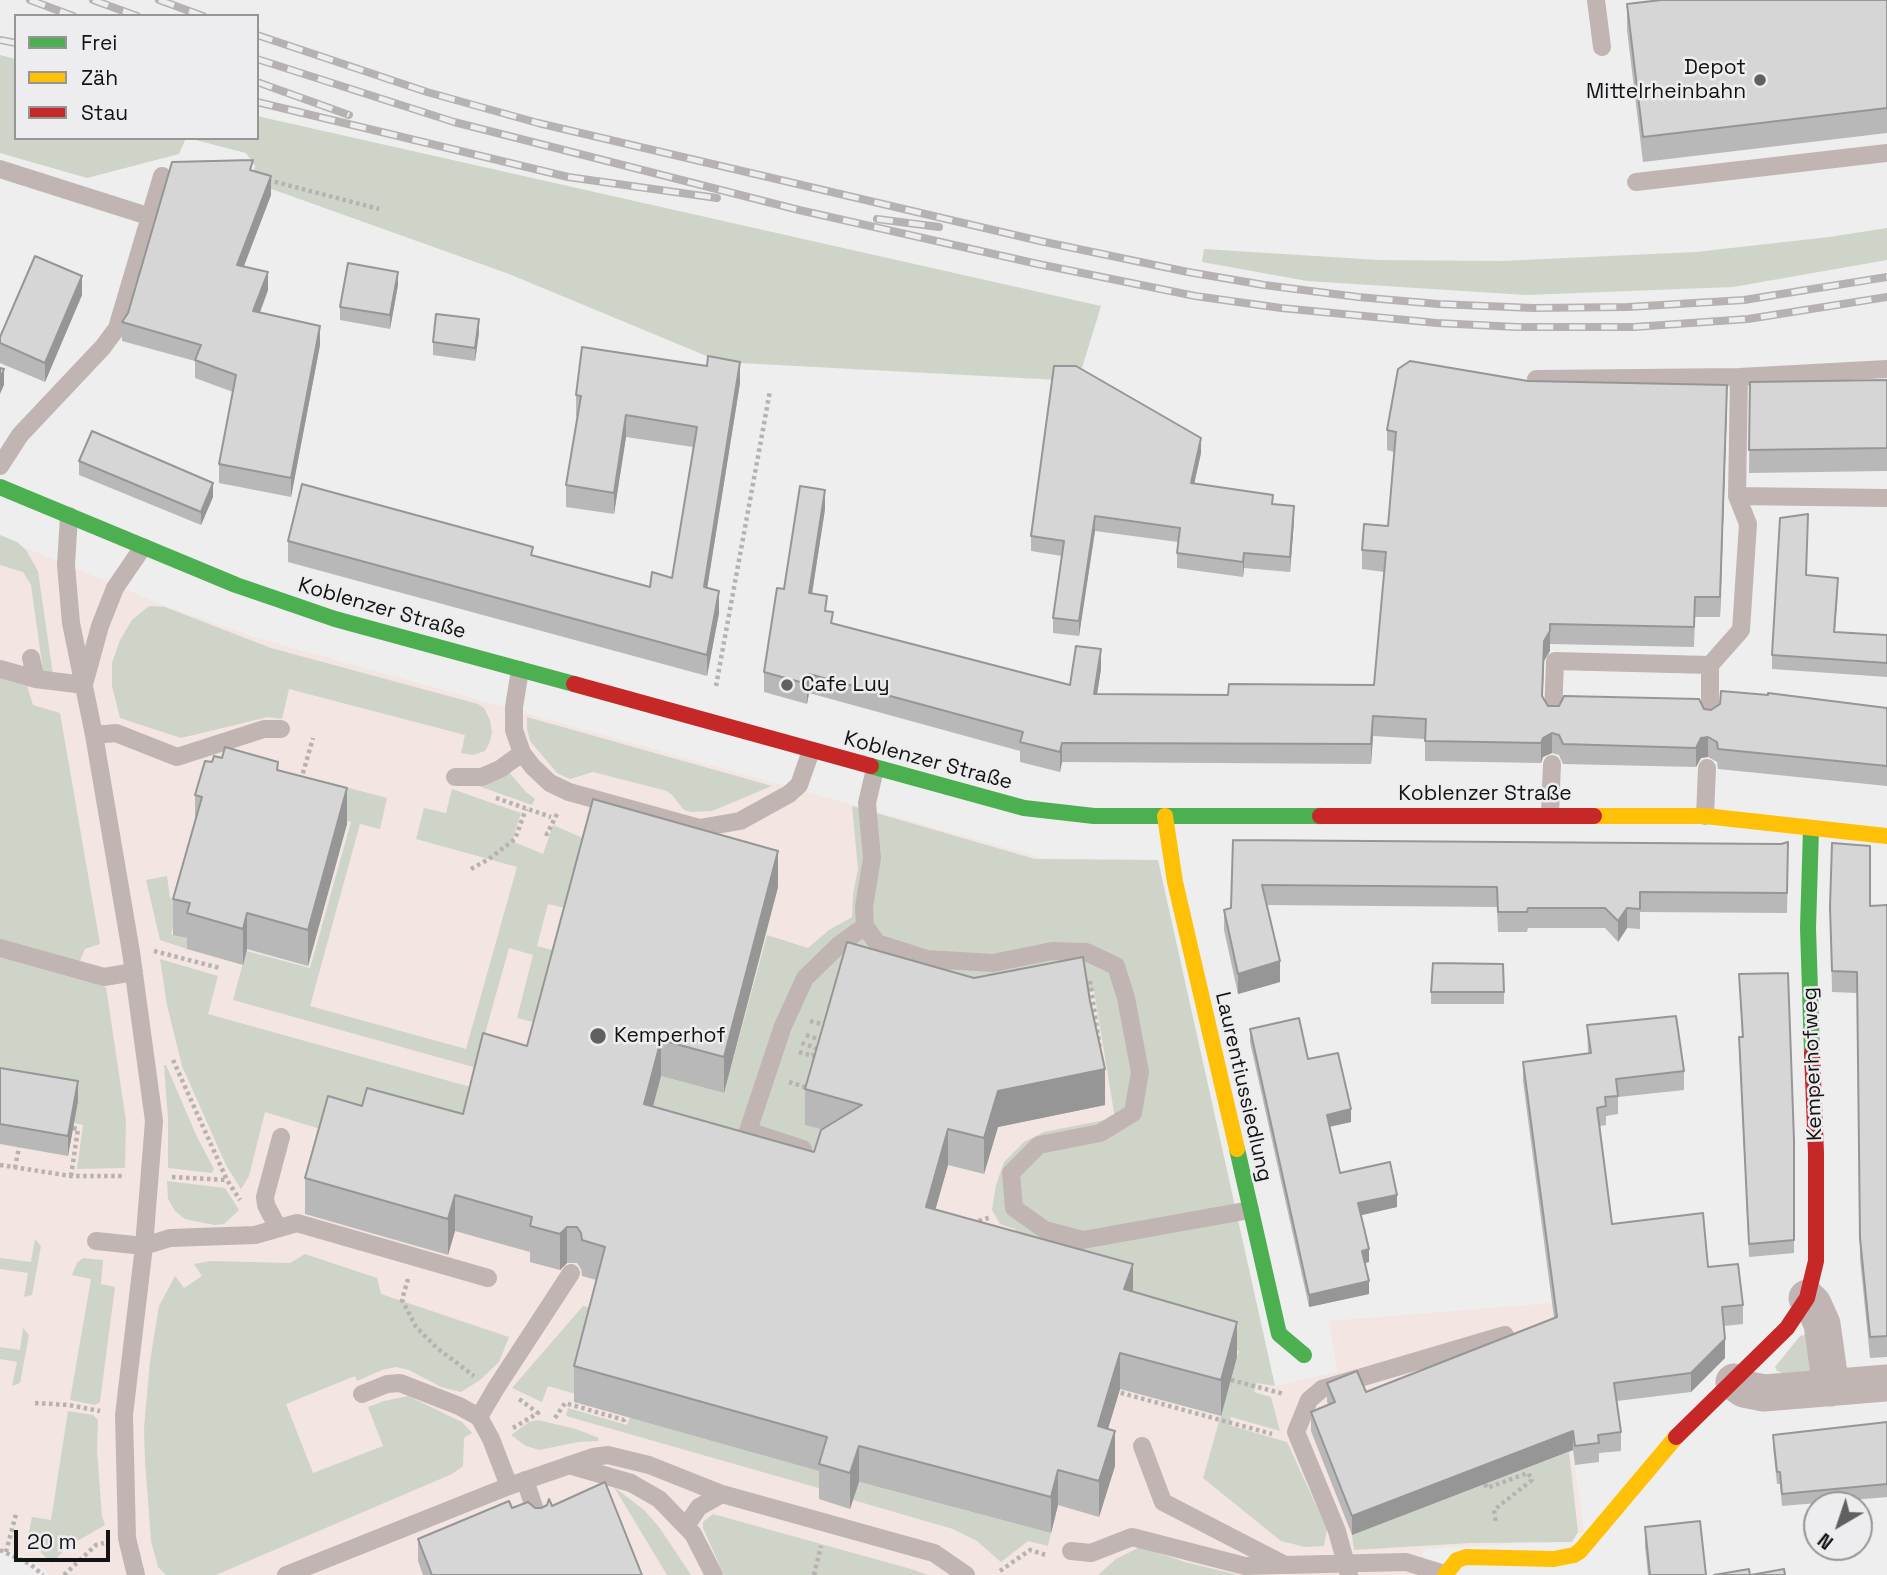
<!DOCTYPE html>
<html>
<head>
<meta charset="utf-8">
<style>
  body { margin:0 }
  #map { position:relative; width:1887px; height:1575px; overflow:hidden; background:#eee; font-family:"Space Grotesk",sans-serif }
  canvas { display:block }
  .legend { position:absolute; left:14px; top:14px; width:245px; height:126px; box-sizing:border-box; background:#ededef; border:2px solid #969697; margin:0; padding:9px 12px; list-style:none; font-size:21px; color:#131314 }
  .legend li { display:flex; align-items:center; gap:14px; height:35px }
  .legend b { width:35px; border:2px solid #969697 }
  .north { position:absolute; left:1803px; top:1491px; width:70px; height:70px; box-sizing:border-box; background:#ededef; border:2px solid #969697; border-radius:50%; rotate:219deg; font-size:19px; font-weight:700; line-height:28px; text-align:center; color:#131314 }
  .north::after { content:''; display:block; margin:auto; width:24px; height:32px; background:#606060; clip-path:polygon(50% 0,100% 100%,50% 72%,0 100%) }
  .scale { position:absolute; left:14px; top:1530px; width:96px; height:32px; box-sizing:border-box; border:4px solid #131314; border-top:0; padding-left:9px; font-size:21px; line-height:24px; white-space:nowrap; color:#131314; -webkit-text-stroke:5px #ededef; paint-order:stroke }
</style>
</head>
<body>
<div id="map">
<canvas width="1887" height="1575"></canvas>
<ul class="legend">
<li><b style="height:9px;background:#4caf50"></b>Frei</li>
<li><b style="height:9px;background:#ffc107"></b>Zäh</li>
<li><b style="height:9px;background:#c62828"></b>Stau</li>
</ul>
<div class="north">N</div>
<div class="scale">20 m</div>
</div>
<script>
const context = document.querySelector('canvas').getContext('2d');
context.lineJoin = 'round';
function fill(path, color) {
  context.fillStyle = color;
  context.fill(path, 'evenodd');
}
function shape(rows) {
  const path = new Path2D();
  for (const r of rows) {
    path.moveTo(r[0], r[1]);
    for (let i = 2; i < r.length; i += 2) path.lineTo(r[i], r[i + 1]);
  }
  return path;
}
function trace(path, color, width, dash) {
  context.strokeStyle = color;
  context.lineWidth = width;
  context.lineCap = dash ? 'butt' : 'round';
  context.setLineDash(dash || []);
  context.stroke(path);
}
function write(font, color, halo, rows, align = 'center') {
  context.font = font + ' "Space Grotesk",sans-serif';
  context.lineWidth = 5;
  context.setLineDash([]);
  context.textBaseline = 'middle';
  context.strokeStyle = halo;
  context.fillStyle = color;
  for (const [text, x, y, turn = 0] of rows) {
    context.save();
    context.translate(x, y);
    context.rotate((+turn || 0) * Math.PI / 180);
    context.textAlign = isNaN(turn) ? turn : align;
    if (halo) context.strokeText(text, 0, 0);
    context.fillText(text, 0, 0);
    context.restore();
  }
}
fill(shape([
  [0,537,160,604,254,637,1042,858,1158,860,1275,1386,1337,1372,1329,1321,1552,1303,1584,1532,1496,1545,1423,1549,1424,1575,50,1575,33,1560,0,1547]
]), '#f3e5e1');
fill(shape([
  [0,55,16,59,16,138,186,138,179,154,87,178,0,153],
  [257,116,1101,306,1078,381,721,362,509,274,252,182,255,166,246,153,188,138,257,138],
  [1887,228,1887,260,1733,287,1526,295,1307,281,1202,262,1204,249,1379,260,1501,261,1696,252,1829,237],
  [0,535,17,542,26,550,38,571,53,675,43,671,31,585,23,572,0,565],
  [149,606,165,607,271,648,478,704,484,708,490,720,492,732,490,742,485,751,473,755,461,753,465,735,289,689,282,719,268,717,181,738,120,718,112,686,112,663,120,640,132,620],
  [0,678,27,686,33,705,60,713,100,944,85,949,80,961,0,939],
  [527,717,772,786,712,811,690,812,684,810,672,795,667,791,593,772,570,779,557,773,530,741,527,729],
  [507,770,526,792,535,799,532,805,467,782],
  [308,777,387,798,380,829,360,824,310,1006,466,1049,517,867,416,839,424,808,446,813,452,789,521,813,512,841,543,854,553,825,585,839,565,908,548,904,537,946,552,950,533,1022,517,1018,533,955,509,948,477,1062,527,1082,233,1000,244,959,239,949,310,968,351,822,278,801,305,790],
  [852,806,1035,859,1158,860,1275,1386,1257,1383,1254,1392,1271,1397,1280,1431,1231,1417,1229,1425,1287,1442,1327,1529,1324,1546,1305,1547,1281,1541,1203,1478,1239,1351,1175,1333,1024,1246,1015,1229,1000,1224,992,1210,996,1185,1004,1162,1024,1142,1044,1132,1115,1118,1094,991,974,1014,909,1154,821,1165,644,1140,661,1076,724,1093,767,935,808,948,829,930,852,917,853,894,858,869],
  [167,876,170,898,180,902,171,934,190,939,187,949,160,940,146,880],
  [0,957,106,987,126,1121,125,1168,77,1169,83,1125,74,1123,77,1101,0,1087],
  [160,959,218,976,208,1014,478,1089,468,1128,362,1142,265,1112,249,1176,241,1189,226,1165,182,1066,167,1005],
  [164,1065,166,1065,197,1137,214,1169,212,1173,168,1168,168,1119],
  [167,1181,225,1188,239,1210,224,1224,214,1225,185,1219,175,1211,168,1199],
  [35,1239,41,1246,32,1295,24,1297,28,1273,0,1269,0,1258,31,1262],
  [305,1254,377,1278,381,1294,509,1337,499,1362,480,1380,461,1392,441,1387,409,1370,396,1367,382,1370,357,1381,355,1376,286,1404,313,1473,383,1446,368,1407,384,1401,408,1396,462,1422,472,1433,464,1438,463,1466,452,1474,216,1575,166,1575,158,1567,151,1541,145,1461,144,1428,150,1361,159,1306,175,1276,184,1288,202,1276,194,1264,211,1261,290,1263],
  [83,1258,103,1260,101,1284,115,1287,100,1402,95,1405,70,1400,91,1279,72,1275,77,1263],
  [583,1306,598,1309,576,1394,548,1386,542,1402,512,1388],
  [23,1328,29,1335,20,1383,12,1386,17,1362,0,1359,0,1347,20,1350],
  [1808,1334,1816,1366,1810,1372,1782,1373,1777,1371,1775,1367,1800,1336],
  [568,1408,627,1425,630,1417,827,1473,822,1489,566,1416],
  [68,1411,93,1415,98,1420,97,1450,102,1516,105,1525,67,1547,52,1563,39,1551,26,1546,32,1517,51,1520],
  [538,1420,576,1429,599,1438,598,1441,578,1442,539,1450,526,1446,511,1435,529,1422],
  [1569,1452,1578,1532,1572,1542,1470,1543,1354,1550,1352,1535],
  [858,1482,1051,1533,1048,1546,1028,1541,1001,1562,977,1541,953,1529,853,1500],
  [614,1487,644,1510,659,1527,691,1575,667,1575],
  [713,1514,911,1569,928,1575,724,1575,703,1528,703,1522],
  [1140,1547,1185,1562,1238,1575,1098,1575,1116,1559]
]), '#cfd4c8');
trace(shape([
  [268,180,379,209],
  [716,686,770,391],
  [301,780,313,738],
  [496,798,551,817],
  [545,833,547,834,557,814],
  [471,869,489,859,515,839,526,809],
  [154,951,220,968],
  [1090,981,1100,1049],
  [810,1021,829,1026],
  [806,1035,824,1041],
  [799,1052,813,1056,816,1048,801,1043],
  [173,1060,227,1180,240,1200],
  [789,1082,811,1089],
  [0,1165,71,1176,125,1176],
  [15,1168,19,1147],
  [71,1176,78,1129,73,1128],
  [172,1177,227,1180],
  [972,1223,991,1217],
  [408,1279,402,1300,416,1327,437,1348,474,1376],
  [1231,1380,1284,1394],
  [1114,1391,1272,1434],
  [35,1403,69,1405,100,1411],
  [555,1418,565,1403,624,1420,626,1416],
  [513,1428,538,1413,519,1399],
  [1485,1484,1487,1488,1528,1473,1532,1480,1494,1510,1496,1524],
  [0,1550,30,1564,43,1575],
  [6,1552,16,1514],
  [1000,1571,1030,1550,1046,1555],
  [64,1575,96,1545,104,1543],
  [814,1575,821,1546]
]), '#b7b2b1', 4.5, [3.5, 3.5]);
trace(shape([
  [1596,0,1602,47],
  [0,169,151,217],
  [1636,182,1887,153],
  [1536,379,1739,377,1887,369],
  [0,466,20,435,103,347,117,328,162,176],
  [1737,496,1887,498],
  [69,516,66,565,71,623,94,735,131,952,154,1121,144,1246,124,1415,127,1538,136,1575],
  [31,658,36,679,84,685],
  [0,669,36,679],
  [520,670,514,707,514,730,522,753,533,767,550,783,569,792,645,813,699,828,740,821,789,794,799,785,811,751],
  [85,681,100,626,115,588,143,547],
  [1553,716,1555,661,1710,665],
  [1710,719,1710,665,1741,630,1748,524,1737,496,1739,377],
  [94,735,116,733,177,757,264,729,281,729],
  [875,769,867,803,872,858,864,907,865,926,877,943,927,959,993,963,1052,951,1086,952,1116,966,1126,998,1140,1072,1133,1113,1100,1133,1039,1145,1011,1173,1014,1208,1045,1230,1083,1240,1250,1210],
  [455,777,482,777,500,769,522,753],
  [1550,814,1552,764],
  [1705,816,1707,768],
  [0,948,104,977,134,972],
  [803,1149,748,1131,783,1026,805,978,839,945,865,926],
  [278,1228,266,1205,265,1197,281,1137],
  [96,1241,144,1246,170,1238,255,1235,297,1223,488,1278],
  [362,1394,387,1384,400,1383,459,1406,479,1417,491,1439,509,1486],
  [479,1417,496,1388,571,1273],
  [1142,1446,1163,1502,1285,1565,1406,1562,1445,1574],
  [569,1465,631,1483,659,1499,693,1534,714,1575],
  [525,1480,538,1519],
  [686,1526,699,1507,722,1494],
  [1071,1551,1091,1553,1132,1537,1245,1566,1282,1565],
  [286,1575,509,1486,593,1457,608,1455,649,1465,722,1494,934,1553,966,1575],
  [1349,1575,1337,1531,1296,1432,1309,1400,1322,1389,1505,1335]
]), '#c0b5b2', 18);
trace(shape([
  [1807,1298,1813,1304,1822,1324,1831,1388],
  [1734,1382,1744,1389,1764,1393,1887,1383]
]), '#c0b5b2', 37);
trace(shape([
  [0,487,236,585,335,619,574,684],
  [871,766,1024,808,1094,816,1320,816],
  [1811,829,1808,928,1812,1053],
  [1237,1149,1279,1334,1304,1355]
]), '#4caf50', 16);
trace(shape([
  [1165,816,1175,882,1237,1149],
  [1594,816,1705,816,1887,836],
  [1445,1575,1457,1560,1466,1557,1554,1559,1574,1555,1580,1551,1676,1437]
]), '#ffc107', 16);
trace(shape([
  [574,684,871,766],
  [1320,816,1594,816],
  [1676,1437,1787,1328,1807,1298,1816,1261,1816,1153,1812,1053]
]), '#c62828', 16);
const rail = shape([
  [30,0,73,16],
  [93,0,137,16],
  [159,0,203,16],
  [257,35,427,92,538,123,1040,241,1188,272,1264,285,1358,297,1438,304,1533,308,1628,307,1744,300,1887,277],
  [0,40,16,43],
  [257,59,454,122,799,210,1038,264,1195,296,1281,308,1437,323,1517,327,1634,327,1748,319,1887,297],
  [257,82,349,115],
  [257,102,568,177,717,198],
  [877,219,939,227]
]);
trace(rail, '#b6b2b1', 8);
trace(rail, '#ededef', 5, [16]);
fill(shape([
  [1887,0,1887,133,1643,162,1627,30,1627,4],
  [253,171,271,195,244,266,268,290,260,313,320,345,291,497,219,483,219,464,233,392,195,378,195,361,122,341,122,322],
  [398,285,390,329,340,320,340,307],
  [82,295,45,382,0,363,0,337],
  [479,333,475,361,433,355,433,342],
  [1887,380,1887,471,1749,473,1750,382],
  [1528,381,1727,405,1720,617,1695,617,1694,647,1550,644,1550,651,1544,661,1542,697,1548,706,1704,709,1711,710,1887,708,1887,786,1718,769,1717,762,1708,757,1701,758,1696,767,1563,764,1559,755,1552,753,1543,757,1541,763,1425,761,1425,739,1373,736,1371,764,1062,762,1060,772,1020,762,1020,751,809,693,807,704,764,692,764,672,784,589,825,509,812,593,827,611,833,624,1070,685,1101,669,1097,694,1228,695,1374,685,1384,572,1362,569,1362,550,1388,526,1394,452,1387,450,1387,430],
  [740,383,707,588,719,613,707,676,288,562,288,541,533,555,650,587,672,578,693,447,626,437,614,514,566,507,566,485,577,417,576,416,576,395],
  [1201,453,1194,484,1273,504,1294,521,1290,572,1244,568,1243,577,1177,568,1177,553,1178,542,1095,531,1079,636,1053,633,1053,618,1062,556,1031,551,1031,536],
  [79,461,213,497,201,525,79,475],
  [1808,527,1806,575,1838,592,1835,632,1887,635,1887,677,1772,669,1772,655],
  [212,762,278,770,347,824,308,966,247,949,243,965,187,949,187,938,173,935,173,899,195,822,195,795],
  [1233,840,1788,863,1787,913,1640,912,1640,929,1627,928,1618,942,1605,928,1528,928,1527,932,1498,932,1497,907,1267,905,1280,982,1238,994,1224,930,1224,910,1231,908],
  [778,887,724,1093,661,1076,653,1107,814,1152,821,1129,805,1125,805,1089,1105,1105,998,1127,984,1174,948,1165,935,1210,1133,1291,1237,1357,1221,1416,1120,1389,1108,1429,1115,1466,1099,1517,1058,1505,1051,1533,859,1482,850,1509,819,1499,819,1471,574,1402,574,1366,596,1280,582,1276,581,1269,577,1263,567,1263,560,1270,530,1262,530,1252,455,1231,448,1255,305,1214,305,1178,362,1106,463,1114,527,1046],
  [1887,905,1887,1357,1870,1358,1860,1259,1857,993,1832,992,1830,907],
  [1739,974,1794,1140,1794,1253,1749,1257,1740,1069,1739,1037,1742,1037],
  [1431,992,1504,992,1504,1004,1431,1004],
  [1587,1025,1684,1071,1684,1090,1618,1097,1618,1114,1606,1116,1606,1125,1600,1126,1612,1224,1708,1267,1743,1305,1743,1324,1724,1326,1725,1358,1691,1392,1617,1401,1621,1432,1621,1451,1599,1453,1599,1462,1575,1465,1573,1450,1352,1535,1311,1431,1311,1412,1329,1405,1327,1402,1327,1383,1366,1392,1554,1318,1523,1081,1523,1062,1588,1054],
  [1250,1029,1308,1059,1351,1122,1330,1127,1340,1173,1397,1207,1361,1215,1369,1262,1364,1263,1369,1294,1309,1307,1250,1042],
  [0,1068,78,1101,68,1156,0,1144],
  [1887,1422,1887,1497,1782,1506,1780,1484,1777,1484,1773,1447,1773,1435],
  [552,1506,642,1575,423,1575,418,1561,418,1539,512,1508,541,1508],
  [1645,1527,1706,1575,1648,1575,1645,1547]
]), '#b8b8b8');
fill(shape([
  [271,176,271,195,237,284,237,265],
  [268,272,268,290,253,330,253,311],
  [398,272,398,285,390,329,390,315],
  [82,276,82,295,45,382,45,363],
  [479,319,479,333,475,361,475,348],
  [320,326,320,345,291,497,291,478],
  [740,362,740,383,704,608,704,587],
  [4,369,4,385,0,394,0,379],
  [1727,385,1727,405,1720,617,1720,597],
  [626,415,626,437,614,514,614,493],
  [1201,438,1201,453,1191,498,1191,483],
  [213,483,213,497,201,525,201,512],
  [825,490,825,509,809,613,809,593],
  [1294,506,1294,521,1290,572,1290,557],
  [1095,516,1095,531,1079,636,1079,621],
  [1244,553,1244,568,1243,577,1243,562],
  [719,591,719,613,707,676,707,655],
  [1550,624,1550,651,1544,661,1542,716,1544,641],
  [1101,649,1101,669,1094,714,1094,694],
  [809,674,809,693,807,704,807,684],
  [1373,716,1373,736,1371,764,1371,744],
  [1552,733,1552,753,1543,757,1541,763,1541,743,1543,738],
  [1708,737,1708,757,1701,758,1696,767,1696,748,1701,738],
  [1062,743,1062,762,1060,772,1060,752],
  [347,788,347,824,308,966,308,930],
  [778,851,778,887,724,1093,724,1057],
  [1627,908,1627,928,1618,942,1618,921],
  [247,913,247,949,243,965,243,929],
  [1280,961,1280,982,1238,994,1238,974],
  [661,1040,661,1076,644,1140,644,1104],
  [1105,1069,1105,1105,998,1127,984,1174,984,1138,998,1091],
  [78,1081,78,1101,68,1156,68,1136],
  [1351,1109,1351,1122,1327,1127,1327,1115],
  [948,1129,948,1165,926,1243,926,1207],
  [455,1195,455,1231,448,1255,448,1219],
  [1397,1195,1397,1207,1358,1216,1358,1203],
  [567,1227,567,1263,560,1270,560,1234],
  [1369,1249,1369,1262,1362,1264,1362,1251],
  [1133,1264,1133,1300,1124,1289],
  [1369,1281,1369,1294,1309,1307,1309,1295],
  [1237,1322,1237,1357,1221,1416,1221,1380],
  [1725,1339,1725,1358,1691,1392,1691,1373],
  [1120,1353,1120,1389,1098,1462,1098,1426],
  [1115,1431,1115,1466,1099,1517,1099,1481],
  [1573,1431,1573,1450,1352,1535,1352,1516],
  [859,1446,859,1482,850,1509,850,1473],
  [1058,1470,1058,1505,1051,1533,1051,1497]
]), '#969696');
const building = shape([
  [1661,0,1887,0,1887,108,1643,137,1627,4,1661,0],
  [253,160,250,170,271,176,237,265,268,272,253,311,320,326,291,478,219,464,236,375,195,360,201,345,122,322,128,313,172,162,253,160],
  [35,256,82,276,45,363,0,343,0,337,35,256],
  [348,263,398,272,390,315,340,307,348,263],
  [436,314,479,319,475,348,433,342,436,314],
  [582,347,707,366,708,356,740,362,704,587,719,591,707,655,288,541,302,484,533,547,531,555,650,587,652,572,672,578,697,427,626,415,614,493,566,485,581,396,576,395,582,347],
  [1410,361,1528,381,1727,385,1720,597,1695,597,1694,627,1550,624,1550,631,1544,641,1542,696,1548,706,1559,706,1564,696,1699,699,1704,709,1711,710,1720,704,1721,691,1768,695,1768,693,1887,708,1887,766,1718,749,1717,742,1708,737,1701,738,1696,748,1563,744,1559,735,1552,733,1543,738,1541,743,1425,741,1426,719,1373,716,1371,744,1062,743,1060,752,1020,742,1023,732,809,674,807,684,764,672,777,588,784,589,800,486,825,490,809,593,827,596,825,611,833,612,831,623,1070,685,1076,646,1101,649,1094,694,1228,695,1229,684,1374,685,1386,552,1362,550,1364,524,1388,526,1396,432,1387,430,1398,369,1410,361],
  [1054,366,1076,366,1201,438,1191,483,1273,495,1272,504,1294,506,1290,557,1244,553,1243,562,1177,553,1180,528,1095,516,1079,621,1053,618,1064,541,1031,536,1054,366],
  [0,368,4,369,0,379,0,368],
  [1887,380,1887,448,1749,450,1750,382,1887,380],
  [92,431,213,483,201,512,79,461,92,431],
  [1808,514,1806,575,1838,578,1834,632,1887,635,1887,663,1772,655,1780,518,1808,514],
  [225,747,278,762,277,770,347,788,308,930,247,913,243,929,187,913,190,903,173,899,202,797,195,795,205,761,212,762,214,756,222,758,225,747],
  [593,799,778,851,724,1057,661,1040,644,1104,814,1152,821,1130,862,1105,805,1089,847,942,974,978,1083,957,1090,1001,1105,1069,998,1091,984,1138,948,1129,926,1207,1133,1264,1124,1289,1237,1322,1221,1380,1120,1353,1098,1426,1115,1431,1099,1481,1058,1470,1051,1497,859,1446,850,1473,819,1464,827,1437,574,1366,605,1247,582,1240,581,1233,577,1227,567,1227,560,1234,530,1226,532,1217,455,1195,448,1219,305,1178,328,1096,362,1106,367,1088,463,1114,483,1033,527,1046,593,799],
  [1233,840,1781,844,1788,842,1787,893,1640,892,1640,909,1627,908,1618,921,1605,908,1528,908,1527,912,1498,912,1497,887,1262,885,1280,961,1238,974,1224,910,1231,908,1233,840],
  [1832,843,1870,846,1870,906,1887,905,1887,1336,1870,1337,1860,1238,1857,972,1832,971,1830,907,1832,843],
  [1433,963,1503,964,1504,992,1431,992,1433,963],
  [1788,973,1794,1140,1794,1240,1749,1244,1740,1056,1739,1037,1743,1037,1739,974,1788,973],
  [1676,1016,1684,1071,1616,1079,1618,1096,1605,1097,1606,1106,1597,1108,1612,1224,1703,1213,1708,1267,1738,1264,1743,1305,1722,1307,1725,1339,1691,1373,1614,1383,1621,1432,1598,1435,1599,1443,1575,1446,1573,1431,1352,1516,1311,1412,1335,1402,1327,1383,1357,1371,1366,1392,1557,1317,1523,1062,1591,1053,1587,1025,1676,1016],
  [1299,1018,1308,1059,1338,1053,1351,1109,1327,1115,1340,1173,1390,1162,1397,1195,1358,1203,1369,1249,1362,1251,1369,1281,1309,1295,1250,1029,1299,1018],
  [0,1068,78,1081,68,1136,0,1124,0,1068],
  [1887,1422,1887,1484,1782,1494,1780,1472,1777,1472,1773,1435,1887,1422],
  [605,1482,642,1575,432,1575,418,1539,509,1501,512,1508,528,1502,535,1508,541,1508,547,1505,549,1499,552,1506,605,1482],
  [1700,1521,1706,1575,1650,1575,1645,1527,1700,1521],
  [1749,1569,1750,1575,1714,1575,1749,1569],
  [1784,1569,1785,1575,1751,1575,1784,1569]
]);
fill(building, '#d6d6d6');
trace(building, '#969696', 2);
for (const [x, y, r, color] of [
  [1760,80,7,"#606060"],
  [787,685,7,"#606060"],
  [598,1036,9,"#606060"]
]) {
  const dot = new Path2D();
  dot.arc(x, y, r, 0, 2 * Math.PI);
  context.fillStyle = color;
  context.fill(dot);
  trace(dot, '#ededef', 2.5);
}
write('21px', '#131314', '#ededef', [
  ["Depot",1746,68,"right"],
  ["Mittelrheinbahn",1746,92,"right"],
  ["Cafe Luy",801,685],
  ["Kemperhof",614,1036]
], 'left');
write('21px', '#131314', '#ededef', [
  ["Koblenzer Straße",382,609,16],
  ["Koblenzer Straße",928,761,15],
  ["Koblenzer Straße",1485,794],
  ["Kemperhofweg",1813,1064,-92],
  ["Laurentiussiedlung",1243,1087,77]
]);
</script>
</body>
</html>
